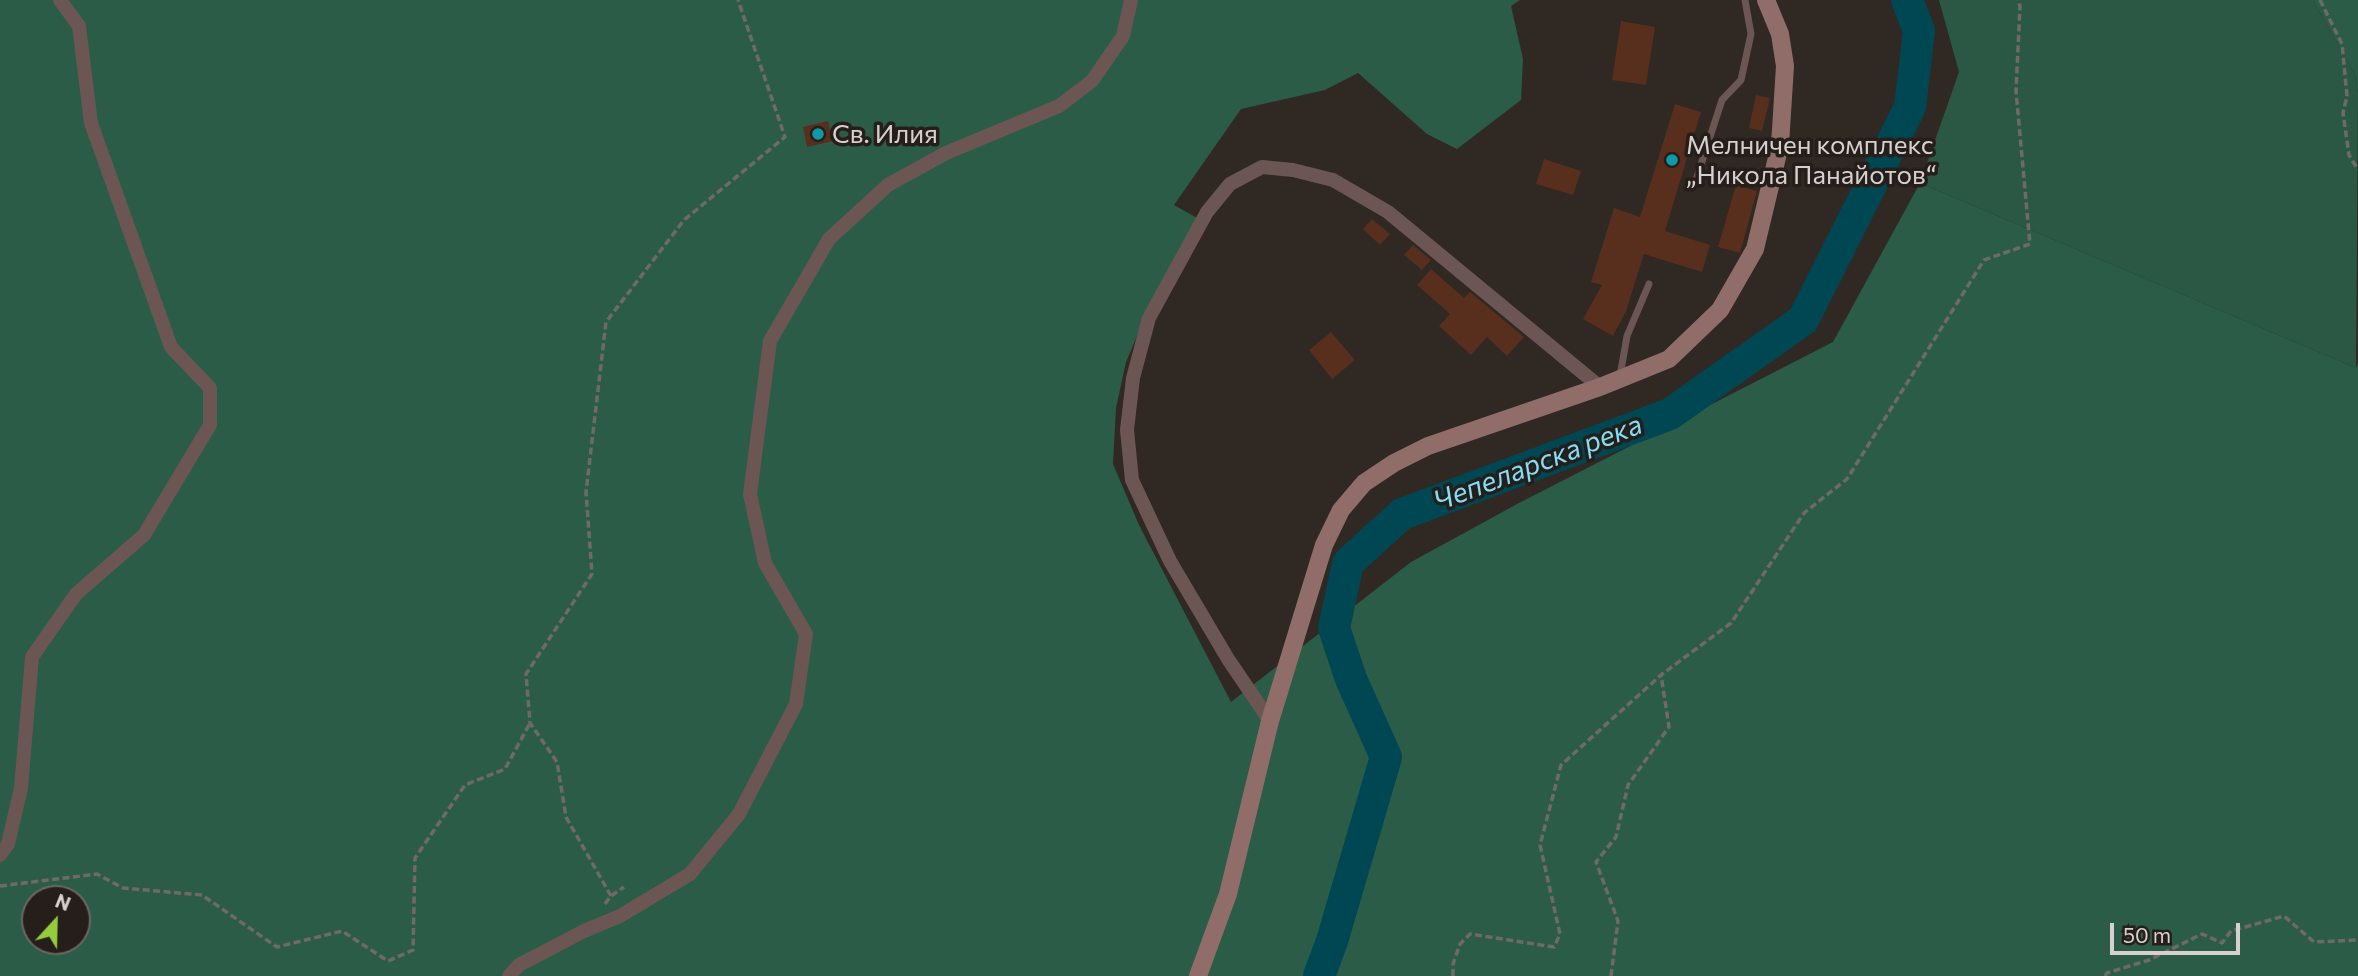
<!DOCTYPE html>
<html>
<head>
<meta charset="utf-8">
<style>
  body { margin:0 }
  #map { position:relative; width:2358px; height:976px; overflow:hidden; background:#302823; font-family:Commissioner,sans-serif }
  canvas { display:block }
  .north { position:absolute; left:21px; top:885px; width:70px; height:70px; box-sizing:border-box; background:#261e1a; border:2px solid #6c6662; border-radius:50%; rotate:22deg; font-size:19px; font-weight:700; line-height:28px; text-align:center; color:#d6d1ce }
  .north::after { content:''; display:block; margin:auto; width:24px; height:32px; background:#94cc3c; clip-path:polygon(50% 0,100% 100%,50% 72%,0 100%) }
  .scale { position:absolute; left:2110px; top:923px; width:130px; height:32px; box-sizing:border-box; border:4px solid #d6d1ce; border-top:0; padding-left:9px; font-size:21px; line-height:24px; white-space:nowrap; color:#d6d1ce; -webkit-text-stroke:5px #261e1a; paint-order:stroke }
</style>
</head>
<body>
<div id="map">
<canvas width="2358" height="976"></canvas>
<div class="north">N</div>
<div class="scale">50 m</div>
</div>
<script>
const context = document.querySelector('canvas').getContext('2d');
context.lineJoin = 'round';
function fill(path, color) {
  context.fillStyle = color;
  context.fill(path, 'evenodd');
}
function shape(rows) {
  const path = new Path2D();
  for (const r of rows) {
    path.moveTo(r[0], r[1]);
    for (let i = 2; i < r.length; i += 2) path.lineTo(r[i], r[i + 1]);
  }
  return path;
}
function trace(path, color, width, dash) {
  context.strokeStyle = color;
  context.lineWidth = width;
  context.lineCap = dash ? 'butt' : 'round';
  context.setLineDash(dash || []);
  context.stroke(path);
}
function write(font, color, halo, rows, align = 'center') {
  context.font = font + ' Commissioner,sans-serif';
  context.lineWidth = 7;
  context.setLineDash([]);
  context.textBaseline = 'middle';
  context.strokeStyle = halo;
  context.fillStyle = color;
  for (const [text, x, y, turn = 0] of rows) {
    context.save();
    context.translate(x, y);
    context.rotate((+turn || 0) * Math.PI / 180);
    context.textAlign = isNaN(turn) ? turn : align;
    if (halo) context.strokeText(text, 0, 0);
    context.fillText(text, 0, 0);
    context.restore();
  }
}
fill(shape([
  [1939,0,2313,0,2355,75,2358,94,2356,368,1920,183,1959,72]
]), '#2b5844');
fill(shape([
  [0,0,1520,0,1511,6,1523,59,1521,100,1457,149,1427,134,1358,73,1325,90,1241,109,1174,205,1199,219,1146,315,1126,362,1116,408,1113,464,1139,525,1231,702,1411,562,1519,503,1833,342,1920,183,2356,368,2358,362,2358,976,0,976],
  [35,899,77,899,77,941,35,941],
  [2313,0,2358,0,2358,94,2355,75]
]), '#2a5c47');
trace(shape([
  [1319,976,1332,941,1386,757,1351,679,1334,628,1348,563,1402,514,1670,414,1803,320,1910,107,1919,31,1907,0]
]), '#004754', 32);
fill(shape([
  [1621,21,1655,27,1646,85,1612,80],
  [1756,95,1770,98,1762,131,1749,128],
  [1675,104,1701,112,1665,231,1710,245,1702,272,1644,254,1626,311,1613,336,1583,319,1602,285,1591,282,1614,208,1640,217],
  [828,121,833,141,807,147,803,127],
  [1544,159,1581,171,1573,195,1536,184],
  [1736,185,1757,191,1740,253,1718,247],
  [1372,219,1390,234,1380,245,1363,229],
  [1413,245,1431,260,1422,270,1404,255],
  [1431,269,1464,298,1470,292,1524,337,1507,356,1487,337,1471,355,1439,326,1450,314,1417,285],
  [1331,332,1355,360,1332,379,1309,350]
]), '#572f1c');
trace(shape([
  [2320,0,2342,44,2347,96,2343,113,2349,155,2358,170],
  [0,886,97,874,123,888,202,895,277,947,342,931,388,961,413,950,415,858,465,785,505,769,530,723],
  [611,896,566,817,557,762,530,723,526,674,592,574,586,492,606,322,684,220,785,137,738,0],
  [605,904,611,896,624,887],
  [1453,976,1453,964,1460,944,1470,934,1554,947,1560,934,1540,845,1561,765,1661,675,1731,623,1804,513,1847,479,1984,260,2030,244,2016,91,2020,6,2018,0],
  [1611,976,1618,921,1596,862,1616,837,1628,785,1669,727,1661,675],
  [2105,976,2107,973,2149,960,2202,934,2222,943,2231,931,2284,916,2314,942,2358,940]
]), '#706a65', 3.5, [7, 3.5]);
trace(shape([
  [1694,186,1722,100,1741,80,1751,34,1745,0],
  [1620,376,1627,336,1649,284]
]), '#6c5653', 7);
trace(shape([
  [1270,721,1228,659,1170,561,1132,480,1127,430,1133,378,1149,318,1207,212,1230,184,1262,167,1293,170,1333,180,1388,212,1600,387],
  [0,855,8,844,21,788,32,657,76,594,144,535,210,425,210,388,171,347,91,123,79,26,60,0],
  [509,976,519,965,584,931,620,916,690,874,739,814,796,704,806,634,765,563,750,494,770,341,829,239,888,185,946,153,1059,106,1092,81,1123,36,1131,0]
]), '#6c5653', 14);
trace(shape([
  [1198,976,1228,894,1270,721,1324,545,1341,510,1364,483,1394,463,1428,446,1600,387,1669,359,1720,310,1755,249,1780,145,1785,66,1780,34,1766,0]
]), '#906d69', 18);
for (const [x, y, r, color] of [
  [818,134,7,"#0f9aa8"],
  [1672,160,7,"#0f9aa8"]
]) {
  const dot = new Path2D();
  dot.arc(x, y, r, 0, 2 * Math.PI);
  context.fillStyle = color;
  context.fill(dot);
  trace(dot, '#261e1a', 2.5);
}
write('26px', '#d6d1ce', '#261e1a', [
  ["Св. Илия",832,134],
  ["Мелничен комплекс",1686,145],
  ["„Никола Панайотов“",1686,175]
], 'left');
write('italic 28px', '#80dff7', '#261e1a', [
  ["Чепеларска река",1538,463,-21]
]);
</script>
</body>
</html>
